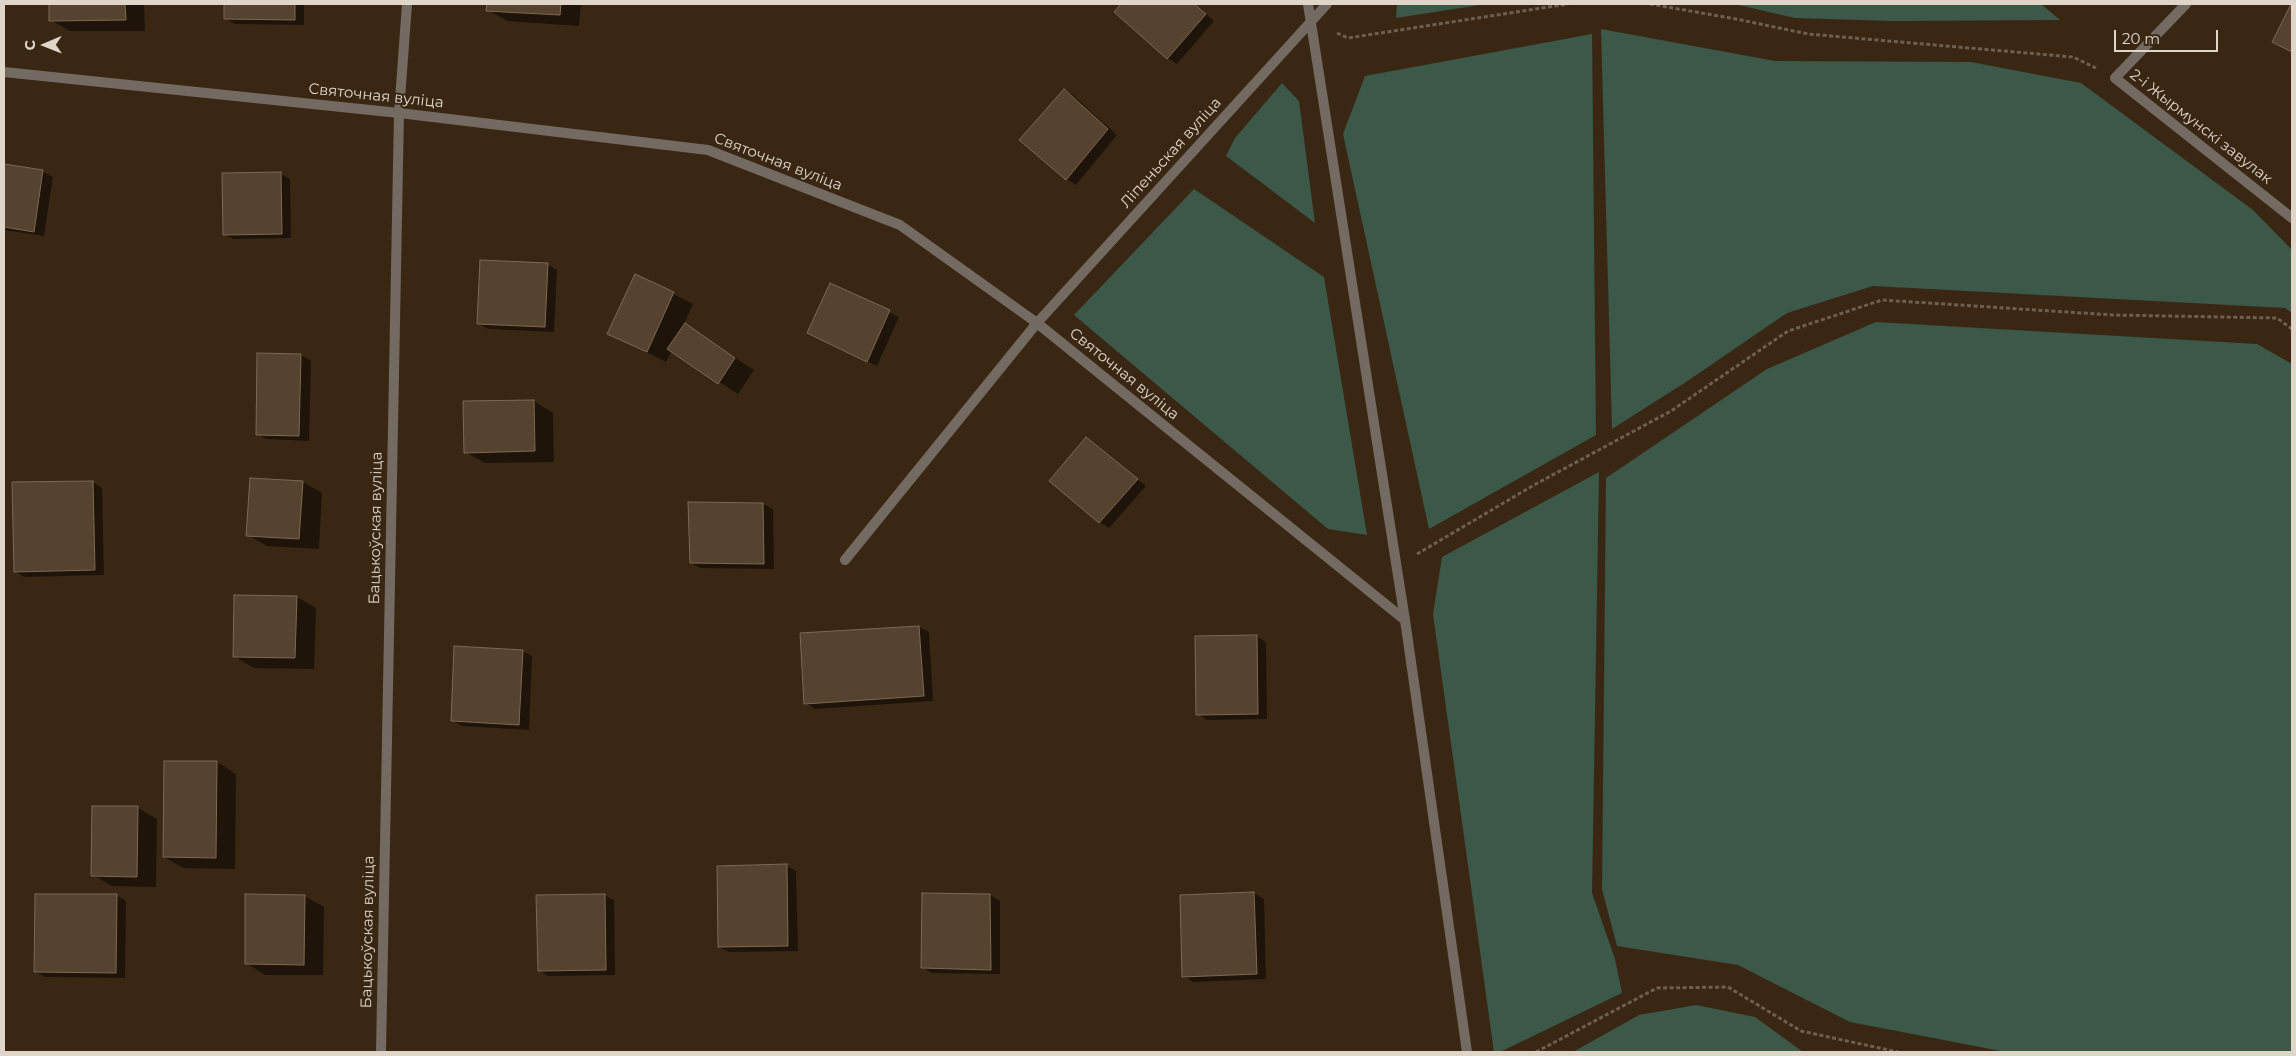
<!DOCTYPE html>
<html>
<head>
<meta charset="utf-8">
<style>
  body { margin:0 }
  #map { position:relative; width:2296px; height:1056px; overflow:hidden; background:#392714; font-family:Montserrat,sans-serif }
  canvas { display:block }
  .frame { position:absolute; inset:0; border:5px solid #e0d5c9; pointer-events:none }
  .north { position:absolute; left:20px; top:20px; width:50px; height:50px; -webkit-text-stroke:4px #392714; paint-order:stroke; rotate:269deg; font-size:14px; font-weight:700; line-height:20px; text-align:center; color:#e0d5c9 }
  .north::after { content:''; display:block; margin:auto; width:18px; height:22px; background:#e0d5c9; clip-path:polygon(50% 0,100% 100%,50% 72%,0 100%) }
  .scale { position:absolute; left:2114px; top:30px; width:104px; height:22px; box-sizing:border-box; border:2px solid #e0d5c9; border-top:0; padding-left:6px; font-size:15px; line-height:18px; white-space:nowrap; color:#e0d5c9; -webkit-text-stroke:4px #392714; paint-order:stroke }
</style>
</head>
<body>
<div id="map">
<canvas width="2296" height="1056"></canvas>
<div class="frame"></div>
<div class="north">С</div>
<div class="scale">20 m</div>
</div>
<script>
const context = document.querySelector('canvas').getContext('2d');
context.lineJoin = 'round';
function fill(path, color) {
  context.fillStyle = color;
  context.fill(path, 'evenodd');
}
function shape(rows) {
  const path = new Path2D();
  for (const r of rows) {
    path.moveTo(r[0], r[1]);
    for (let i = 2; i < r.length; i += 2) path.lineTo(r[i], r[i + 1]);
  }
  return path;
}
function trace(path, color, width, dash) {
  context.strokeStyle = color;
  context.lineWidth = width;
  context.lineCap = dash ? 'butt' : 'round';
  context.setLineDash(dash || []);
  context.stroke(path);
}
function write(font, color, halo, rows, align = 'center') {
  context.font = font + ' Montserrat,sans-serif';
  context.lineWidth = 4;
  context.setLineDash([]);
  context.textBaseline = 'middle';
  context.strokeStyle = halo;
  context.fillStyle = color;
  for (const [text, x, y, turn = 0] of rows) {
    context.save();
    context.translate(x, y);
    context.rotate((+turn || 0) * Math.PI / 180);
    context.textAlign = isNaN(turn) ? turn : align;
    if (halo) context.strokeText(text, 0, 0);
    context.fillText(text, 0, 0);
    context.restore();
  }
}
fill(shape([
  [1397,4,1486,4,1396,18],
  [1734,4,2041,4,2060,20,1892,21,1795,18],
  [1601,29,1775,61,1971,62,2081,83,2253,210,2292,250,2292,313,2285,308,1873,286,1787,313,1686,382,1612,429],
  [1592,34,1596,435,1429,529,1343,134,1365,76],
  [1282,83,1299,101,1315,223,1226,156,1235,138],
  [1194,189,1324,277,1367,535,1328,529,1074,315],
  [1876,322,2257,344,2292,364,2292,1052,2006,1052,1850,1022,1738,965,1617,946,1602,889,1606,478,1767,369],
  [1599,472,1592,893,1615,959,1622,993,1500,1052,1494,1052,1433,614,1442,557],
  [1696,1005,1755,1017,1803,1052,1573,1052,1639,1015]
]), '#3c5849');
fill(shape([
  [50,4,144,4,145,31,70,31,50,20],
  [226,4,304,4,304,25,235,24,225,18],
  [488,4,581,4,579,26,507,21,488,10],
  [1123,4,1195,4,1214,21,1177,64,1168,58,1116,12],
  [1064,90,1074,96,1117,135,1076,185,1066,179],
  [4,166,43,172,53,177,44,236,4,230],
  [281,174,290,179,291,238,233,239,224,234],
  [547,264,557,270,554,332,488,329,478,323],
  [636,275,693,304,684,324,754,370,738,394,672,351,666,362,609,333],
  [831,284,899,317,877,366,818,338],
  [258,354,301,355,311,361,309,441,266,439,257,434],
  [534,401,553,413,554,462,485,463,465,452],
  [1086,439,1146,486,1109,528,1099,522],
  [93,482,102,488,104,575,24,577,15,571],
  [303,482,322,493,319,549,267,546,248,535],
  [690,504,763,504,773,509,774,569,700,568,691,563],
  [297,597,316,608,314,669,254,668,234,656],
  [919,627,929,632,933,701,815,709,806,703,801,634],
  [1256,636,1266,642,1267,719,1207,720,1198,714],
  [522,651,532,656,529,730,462,726,453,721],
  [217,762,236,774,235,869,183,868,164,857],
  [138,808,157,819,156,887,112,886,93,875],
  [787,866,796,871,798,951,729,952,719,947],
  [1254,893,1264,899,1266,979,1193,982,1183,976],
  [924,894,990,895,1000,901,1000,974,932,973,922,967],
  [116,895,126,901,125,978,45,977,36,972],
  [604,895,614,900,615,975,548,976,539,970],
  [305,896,324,907,323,975,265,975,246,963]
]), '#0007');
const building = shape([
  [49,4,125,4,126,20,49,21,49,4],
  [224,4,295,4,295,20,224,19,224,4],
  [487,4,561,4,560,15,486,11,487,4],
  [1121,4,1194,4,1206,14,1167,59,1114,12,1121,4],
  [2291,4,2292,4,2292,52,2272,42,2291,4],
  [1064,89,1108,129,1066,180,1019,140,1064,89],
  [4,164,43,170,34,232,4,227,4,164],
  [281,172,282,234,223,235,222,173,281,172],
  [480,260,548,263,545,327,477,324,480,260],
  [635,274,674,292,647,352,607,334,635,274],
  [830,283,890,310,867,362,807,333,830,283],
  [685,323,735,358,718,384,667,349,685,323],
  [257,353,301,354,299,436,256,435,257,353],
  [534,400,535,451,464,453,463,401,534,400],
  [1086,437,1138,479,1099,523,1049,481,1086,437],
  [250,478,303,481,299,539,246,536,250,478],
  [93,481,95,570,14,572,12,482,93,481],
  [688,502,763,503,764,564,690,563,688,502],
  [234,595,297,596,295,658,233,657,234,595],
  [919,626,924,696,804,704,800,633,919,626],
  [1257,635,1258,714,1196,715,1195,636,1257,635],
  [454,646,523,650,519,725,451,721,454,646],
  [164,761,217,761,216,858,163,857,164,761],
  [92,806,138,806,137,877,91,876,92,806],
  [787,864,788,946,718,947,717,866,787,864],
  [1254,892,1257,974,1182,977,1180,895,1254,892],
  [922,893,990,894,991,970,921,968,922,893],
  [35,894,117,894,116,973,34,972,35,894],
  [245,894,305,895,304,965,245,964,245,894],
  [605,894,606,970,538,971,536,895,605,894]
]);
fill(building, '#55422f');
trace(building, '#7d6954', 1);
trace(shape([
  [1650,4,1736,19,1808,34,2073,57,2096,68],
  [1337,33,1348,38,1568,4],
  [1417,554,1534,485,1671,411,1788,331,1882,300,2113,315,2277,318,2292,329],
  [1536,1052,1657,988,1728,987,1801,1031,1898,1052]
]), '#6e5f4e', 3, [4, 2.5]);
trace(shape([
  [845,560,1037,323]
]), '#736b61', 10);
trace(shape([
  [1308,4,1405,620,1467,1052],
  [2186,4,2115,78,2292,218],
  [4,72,399,113,708,150,900,225,1037,323,1405,620],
  [1037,323,1327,4],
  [381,1052,399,113,407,4]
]), '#736b61', 10);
write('15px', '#e0d5c9', '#392714', [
  ["Святочная вуліца",376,96,6],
  ["2-і Жырмунскі завулак",2201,127,38],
  ["Ліпеньская вуліца",1171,153,-48],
  ["Святочная вуліца",778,162,21],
  ["Святочная вуліца",1124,374,39],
  ["Бацькоўская вуліца",376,528,-89],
  ["Бацькоўская вуліца",368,932,-89]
]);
</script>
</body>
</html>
